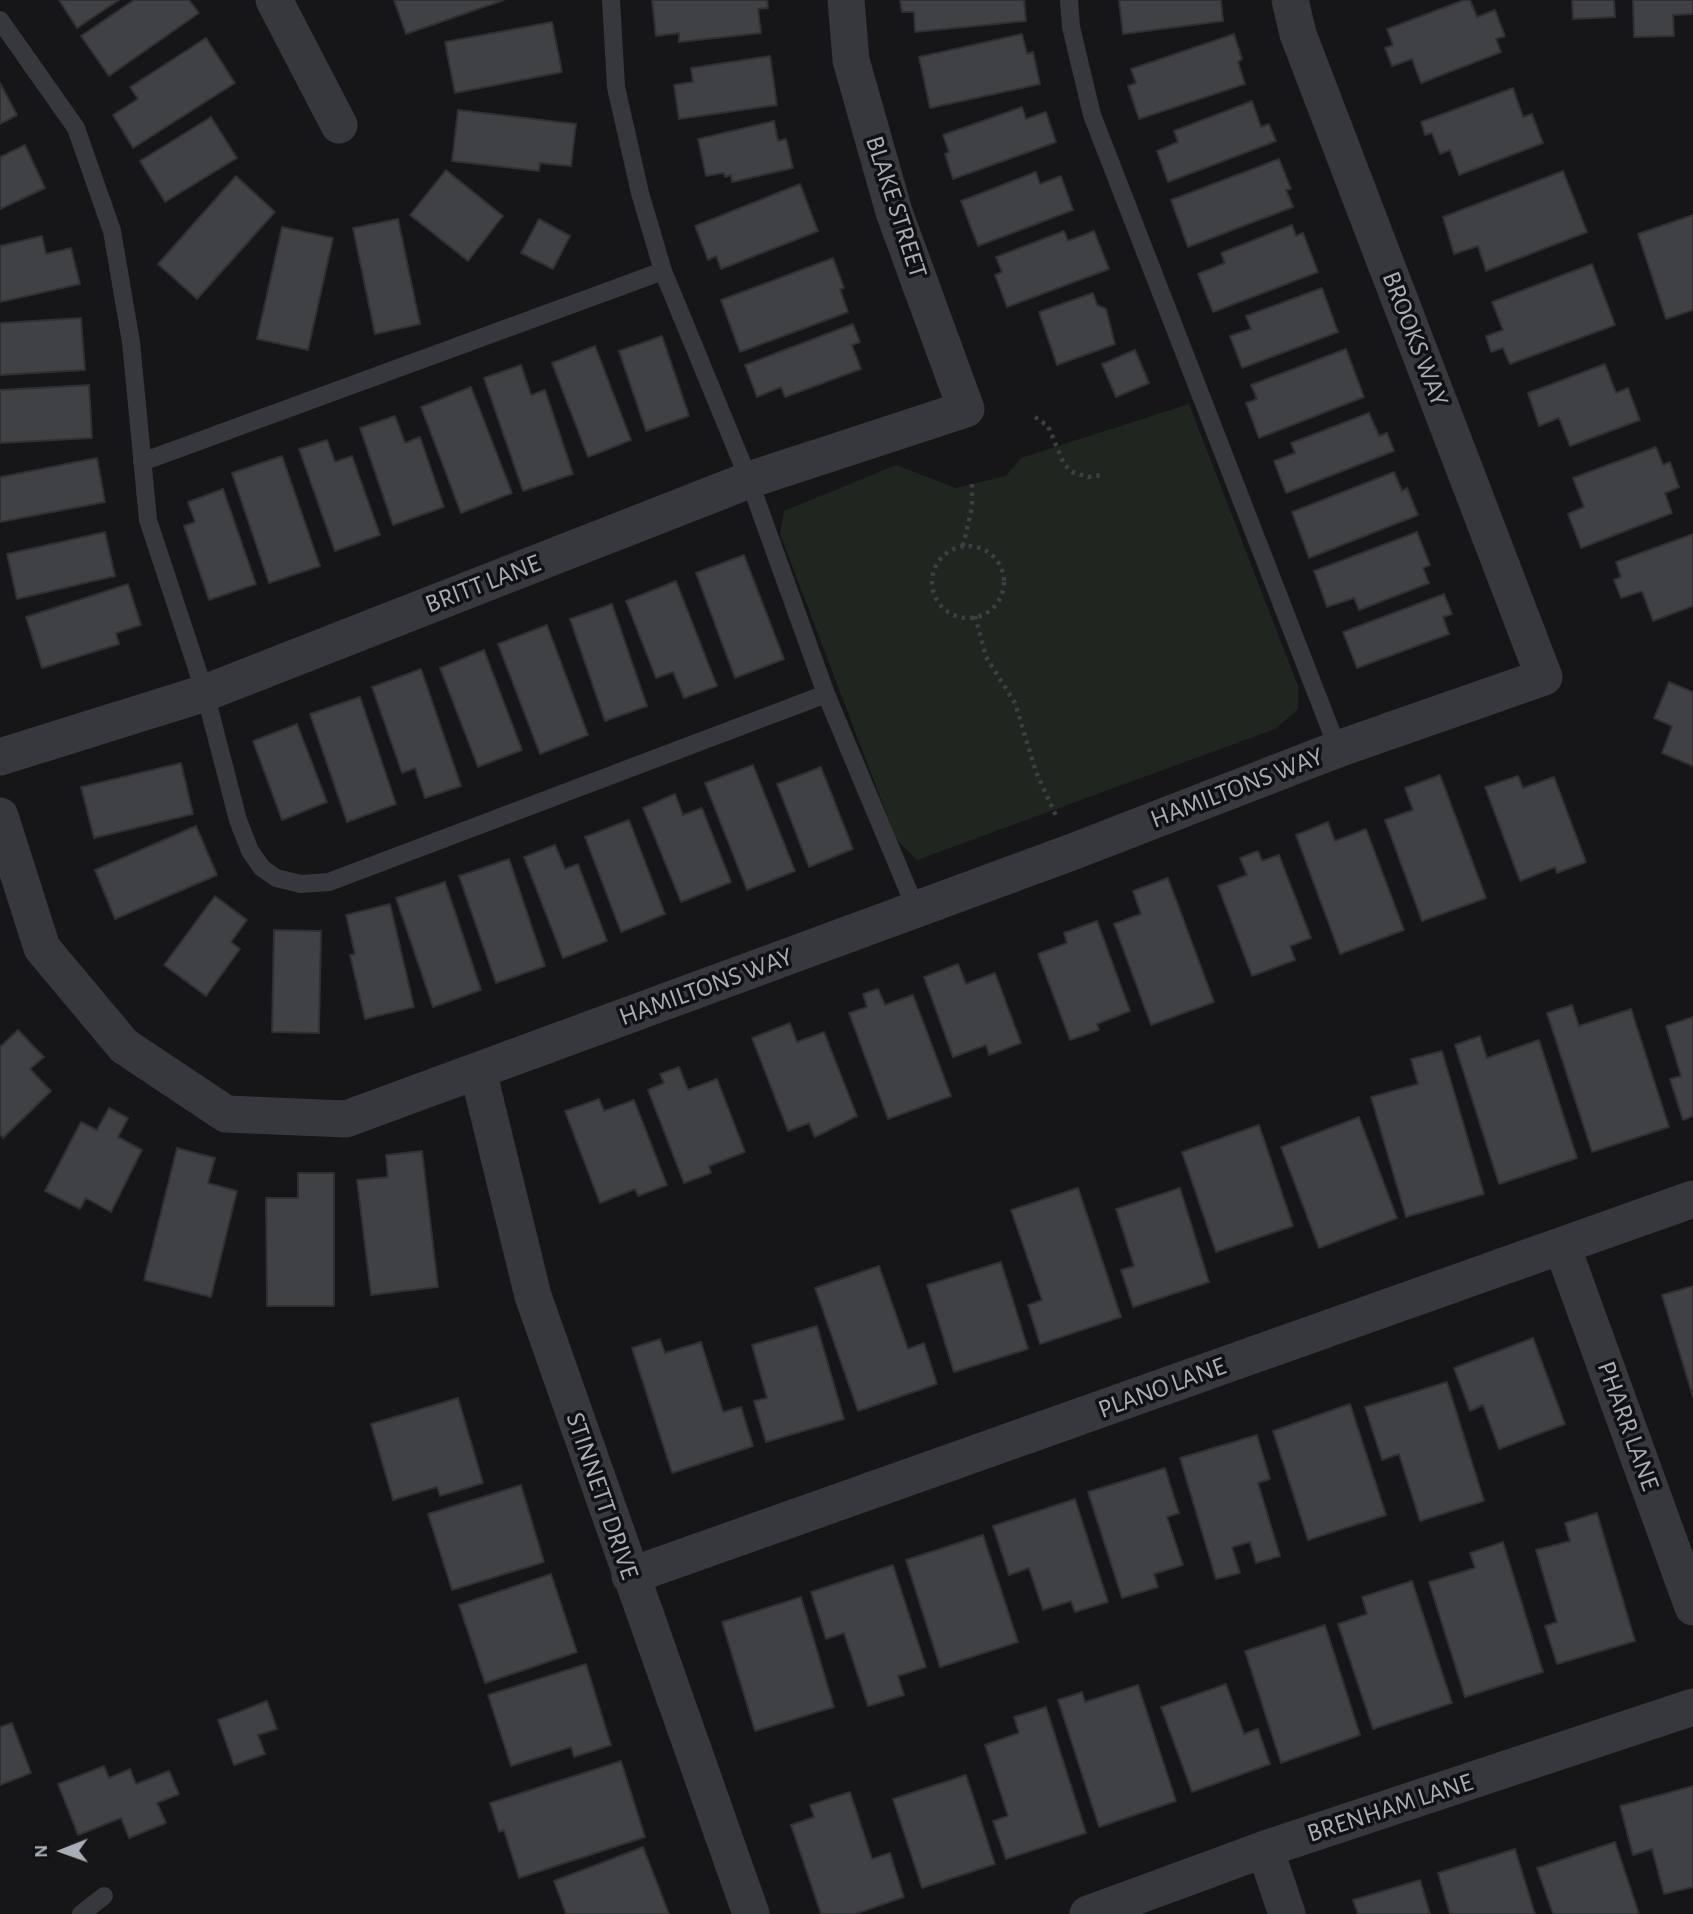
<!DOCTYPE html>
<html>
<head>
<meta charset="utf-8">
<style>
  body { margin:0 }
  #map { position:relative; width:1693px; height:1914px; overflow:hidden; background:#161618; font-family:"Alegreya Sans",sans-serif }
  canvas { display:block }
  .north { position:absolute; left:28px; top:1816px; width:70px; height:70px; -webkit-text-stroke:5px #111113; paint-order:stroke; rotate:269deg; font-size:19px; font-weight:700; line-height:28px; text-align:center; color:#a8adb8 }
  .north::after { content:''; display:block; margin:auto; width:24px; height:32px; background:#a8adb8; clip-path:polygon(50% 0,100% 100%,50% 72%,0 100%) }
</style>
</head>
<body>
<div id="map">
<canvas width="1693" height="1914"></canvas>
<div class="north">N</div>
</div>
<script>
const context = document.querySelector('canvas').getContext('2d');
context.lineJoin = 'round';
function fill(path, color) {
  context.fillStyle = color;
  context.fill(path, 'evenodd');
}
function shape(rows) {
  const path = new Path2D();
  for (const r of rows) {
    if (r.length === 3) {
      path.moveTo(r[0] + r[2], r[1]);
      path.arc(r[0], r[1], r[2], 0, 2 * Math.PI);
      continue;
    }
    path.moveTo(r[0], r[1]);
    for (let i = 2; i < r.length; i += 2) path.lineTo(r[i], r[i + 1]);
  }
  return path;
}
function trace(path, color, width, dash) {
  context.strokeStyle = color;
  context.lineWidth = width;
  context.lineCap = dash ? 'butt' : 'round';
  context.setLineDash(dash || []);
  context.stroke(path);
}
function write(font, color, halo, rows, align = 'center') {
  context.font = font + ' "Alegreya Sans",sans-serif';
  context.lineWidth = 7;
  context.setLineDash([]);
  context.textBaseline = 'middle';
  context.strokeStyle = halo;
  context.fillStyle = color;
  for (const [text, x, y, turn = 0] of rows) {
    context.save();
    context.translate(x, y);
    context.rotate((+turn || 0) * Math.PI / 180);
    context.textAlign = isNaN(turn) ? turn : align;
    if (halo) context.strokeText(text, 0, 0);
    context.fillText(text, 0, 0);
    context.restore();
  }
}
fill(shape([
  [1189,404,1298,686,1298,709,1275,729,917,860,896,839,780,534,784,511,896,465,956,488,1006,476,1021,458]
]), '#1e261f');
const building = shape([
  [59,0,119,0,77,28,59,0],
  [134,0,189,0,199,13,109,76,81,36,134,0],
  [394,0,504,0,406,34,394,0],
  [652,0,767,0,768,8,758,9,761,33,679,42,679,33,656,36,652,0],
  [900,0,1024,0,1026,21,915,32,914,12,902,12,900,0],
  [1119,0,1221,0,1223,21,1123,34,1119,0],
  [1464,0,1470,0,1477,17,1495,10,1505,36,1496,39,1501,52,1421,83,1412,59,1392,66,1385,48,1393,45,1387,29,1464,0],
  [1572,0,1614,0,1615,17,1573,19,1572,0],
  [1633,0,1693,0,1693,14,1673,15,1674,36,1634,37,1633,0],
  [552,22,562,72,455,93,445,42,552,22],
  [1022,34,1027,54,1033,52,1040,84,930,108,919,57,1022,34],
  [1234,34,1242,59,1238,62,1245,84,1139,119,1128,86,1136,83,1131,69,1234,34],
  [206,38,235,83,133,148,113,115,138,99,130,87,206,38],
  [770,56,777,105,679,119,674,85,693,82,691,68,770,56],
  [0,83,17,115,0,124,0,83],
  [1513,88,1523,117,1532,114,1543,143,1459,175,1450,150,1440,154,1432,133,1425,135,1421,122,1513,88],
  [1252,101,1261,127,1269,124,1276,141,1168,182,1157,151,1178,142,1174,131,1252,101],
  [1022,107,1026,119,1046,112,1056,142,953,179,945,154,949,152,943,135,1022,107],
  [458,110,576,124,571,166,540,163,539,171,452,161,458,110],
  [211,117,237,158,165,202,140,161,211,117],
  [774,121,778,141,786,139,793,168,732,182,731,175,725,177,724,173,706,176,698,139,774,121],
  [25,145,45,188,0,209,0,157,25,145],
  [1279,159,1291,189,1286,190,1293,207,1188,247,1171,200,1279,159],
  [446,170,503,216,468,261,410,215,446,170],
  [1563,171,1587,232,1486,271,1478,246,1454,254,1443,217,1563,171],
  [1036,172,1040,184,1061,176,1073,210,978,246,961,201,1036,172],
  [236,176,275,212,197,299,158,264,236,176],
  [800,184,818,231,721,269,716,256,708,260,695,226,800,184],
  [1693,215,1693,310,1666,319,1638,234,1693,215],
  [398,219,420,324,375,334,353,228,398,219],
  [539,219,570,236,553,269,521,253,539,219],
  [1292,225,1296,236,1303,233,1318,272,1213,312,1198,274,1225,263,1221,253,1292,225],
  [282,227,333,238,308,350,257,339,282,227],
  [1064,231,1068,241,1094,231,1109,269,1007,307,995,275,1002,272,996,257,1064,231],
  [42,236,46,254,71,248,80,284,0,302,0,246,42,236],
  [833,258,844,288,840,289,848,312,740,352,721,300,833,258],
  [1592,264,1615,325,1510,364,1503,348,1491,352,1486,336,1503,330,1492,302,1592,264],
  [1322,288,1338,332,1242,368,1230,336,1251,329,1246,316,1322,288],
  [1093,293,1097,305,1106,309,1115,344,1057,365,1039,312,1093,293],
  [81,318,85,370,0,375,0,323,81,318],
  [853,324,860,342,852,345,861,369,785,397,781,387,757,397,745,365,853,324],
  [662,336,689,416,646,431,619,351,662,336],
  [595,346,631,440,588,457,552,363,595,346],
  [1346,349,1364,397,1259,438,1246,403,1257,399,1251,385,1346,349],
  [1135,350,1149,383,1116,397,1102,364,1135,350],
  [1605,364,1616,393,1628,388,1640,420,1570,446,1559,418,1539,426,1528,393,1605,364],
  [521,365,531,395,545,390,573,474,523,491,484,378,521,365],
  [89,385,92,438,0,443,0,390,89,385],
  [471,387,512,493,461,513,421,407,471,387],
  [1369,413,1379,436,1387,433,1394,451,1286,493,1274,461,1295,453,1291,443,1369,413],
  [395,416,405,443,420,437,444,507,393,525,360,428,395,416],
  [327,440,335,462,352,456,380,535,335,551,299,449,327,440],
  [1656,447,1663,465,1670,462,1679,487,1665,493,1672,513,1581,548,1568,514,1584,507,1573,478,1656,447],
  [282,456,320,566,269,583,232,473,282,456],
  [97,458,105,502,0,522,0,477,97,458],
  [1394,472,1402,491,1407,488,1418,515,1309,558,1292,512,1394,472],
  [223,489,256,584,209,600,184,526,195,522,188,502,223,489],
  [105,532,115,576,17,599,7,554,105,532],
  [1417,532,1430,565,1423,568,1429,583,1359,610,1354,598,1327,607,1314,571,1417,532],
  [1693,534,1693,606,1653,621,1642,591,1621,598,1614,580,1621,577,1616,562,1693,534],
  [744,555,784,659,735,678,696,573,744,555],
  [676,581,717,686,684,698,673,672,656,678,626,601,676,581],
  [128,584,141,625,116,633,119,644,42,668,26,617,128,584],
  [1444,594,1452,614,1443,617,1449,634,1357,668,1343,632,1444,594],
  [612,604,647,706,605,721,570,619,612,604],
  [547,625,588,735,540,754,498,644,547,625],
  [484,650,522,750,478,767,440,668,484,650],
  [421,669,461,786,425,798,415,768,402,773,372,687,421,669],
  [1669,682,1693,692,1693,766,1662,753,1672,726,1654,718,1669,682],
  [360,697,396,804,347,822,310,714,360,697],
  [297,724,327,802,282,820,253,741,297,724],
  [181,763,193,814,94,838,81,787,181,763],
  [753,765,795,871,747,890,705,783,753,765],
  [821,767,853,849,809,867,777,784,821,767],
  [1440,775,1486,898,1422,921,1385,820,1413,810,1405,788,1440,775],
  [1518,776,1523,788,1554,777,1586,862,1557,873,1555,867,1520,881,1485,787,1518,776],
  [675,794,683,815,702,808,731,882,681,902,643,808,675,794],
  [629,820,665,914,621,932,585,837,629,820],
  [1328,822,1335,841,1366,829,1404,930,1340,954,1296,835,1328,822],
  [196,826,217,875,115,919,95,870,196,826],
  [555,845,565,869,578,864,607,941,563,958,524,857,555,845],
  [1258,851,1262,861,1279,855,1311,938,1290,946,1295,960,1252,976,1218,886,1247,875,1240,858,1258,851],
  [509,859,545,966,496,983,459,876,509,859],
  [1168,878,1214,1002,1151,1025,1114,924,1141,914,1133,891,1168,878],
  [445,882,481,990,433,1007,396,898,445,882],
  [215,896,247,920,231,942,240,949,206,996,164,965,215,896],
  [390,904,414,1007,365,1019,350,955,355,954,346,915,390,904],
  [1097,921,1130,1011,1097,1024,1099,1030,1070,1040,1038,954,1067,943,1064,933,1097,921],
  [274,930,321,931,319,1033,272,1032,274,930],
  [958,964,966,984,995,973,1021,1043,989,1055,986,1045,953,1057,924,977,958,964],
  [878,989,885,1005,913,995,951,1096,888,1119,849,1013,867,1007,863,994,878,989],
  [1572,1005,1579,1026,1631,1009,1669,1127,1592,1152,1547,1013,1572,1005],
  [1693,1017,1693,1116,1683,1120,1670,1079,1681,1076,1666,1026,1693,1017],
  [790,1023,797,1042,824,1032,857,1116,815,1137,809,1123,788,1131,752,1038,790,1023],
  [18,1030,44,1057,30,1069,51,1091,3,1138,0,1134,0,1047,18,1030],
  [1480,1036,1487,1058,1539,1040,1577,1158,1499,1184,1455,1045,1480,1036],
  [1442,1051,1484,1194,1406,1217,1371,1097,1418,1084,1411,1059,1442,1051],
  [679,1067,688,1090,717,1079,745,1152,709,1166,711,1173,684,1183,648,1090,664,1083,660,1074,679,1067],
  [599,1099,604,1111,634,1100,667,1185,638,1196,635,1189,600,1203,565,1111,599,1099],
  [109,1108,128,1118,118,1137,142,1150,111,1212,86,1198,80,1209,45,1191,81,1122,97,1130,109,1108],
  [1359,1117,1397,1218,1319,1248,1281,1147,1359,1117],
  [1259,1125,1293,1226,1216,1252,1182,1152,1259,1125],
  [177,1148,215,1158,208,1183,237,1191,211,1297,144,1280,177,1148],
  [422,1151,438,1287,371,1295,357,1180,388,1177,386,1155,422,1151],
  [298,1173,334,1173,334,1306,267,1306,266,1198,298,1198,298,1173],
  [1078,1188,1121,1317,1040,1344,1028,1305,1042,1300,1011,1210,1078,1188],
  [1180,1188,1209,1282,1133,1307,1121,1270,1134,1266,1116,1209,1180,1188],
  [1001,1262,1028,1349,954,1372,927,1285,1001,1262],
  [879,1266,908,1349,924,1343,937,1384,858,1411,815,1288,879,1266],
  [1693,1286,1693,1397,1662,1295,1693,1286],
  [817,1326,844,1419,766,1442,754,1401,767,1398,752,1345,817,1326],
  [1533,1338,1565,1424,1499,1449,1483,1405,1470,1411,1454,1368,1533,1338],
  [660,1339,665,1353,701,1342,723,1412,741,1407,753,1446,672,1473,632,1348,660,1339],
  [1447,1382,1484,1501,1420,1521,1399,1454,1382,1460,1365,1407,1447,1382],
  [458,1398,483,1483,440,1496,437,1487,393,1500,371,1424,458,1398],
  [1350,1404,1386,1515,1308,1540,1273,1431,1350,1404],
  [1257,1435,1270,1479,1258,1483,1280,1556,1256,1563,1250,1542,1232,1547,1240,1573,1216,1579,1180,1458,1257,1435],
  [1165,1468,1179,1513,1167,1517,1183,1565,1154,1574,1158,1587,1122,1598,1088,1492,1165,1468],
  [521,1485,544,1562,452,1590,428,1514,521,1485],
  [1075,1499,1108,1602,1075,1612,1071,1601,1043,1610,1029,1568,1009,1575,993,1526,1075,1499],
  [1597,1513,1635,1641,1557,1664,1545,1626,1557,1622,1536,1550,1570,1541,1565,1523,1597,1513],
  [983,1535,1018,1642,940,1667,906,1560,983,1535],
  [1503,1542,1543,1672,1465,1697,1429,1582,1475,1568,1470,1553,1503,1542],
  [893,1565,926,1667,898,1676,904,1695,868,1706,844,1633,826,1639,811,1592,893,1565],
  [551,1574,577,1652,485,1683,459,1605,551,1574],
  [1412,1581,1452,1703,1373,1729,1338,1624,1367,1614,1362,1597,1412,1581],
  [801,1597,834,1707,755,1731,722,1622,801,1597],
  [1325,1625,1360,1735,1281,1763,1245,1651,1325,1625],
  [586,1664,611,1745,574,1757,571,1747,511,1766,488,1695,586,1664],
  [1226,1684,1244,1734,1258,1729,1270,1764,1192,1792,1161,1707,1226,1684],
  [1138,1685,1176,1801,1099,1827,1058,1700,1082,1692,1085,1702,1138,1685],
  [267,1701,277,1729,258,1735,265,1754,234,1765,218,1720,267,1701],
  [1046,1707,1086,1833,1006,1859,993,1821,1008,1816,985,1745,1019,1733,1014,1717,1046,1707],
  [12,1723,31,1773,0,1785,0,1727,12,1723],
  [621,1761,645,1837,519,1878,504,1830,499,1832,490,1803,621,1761],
  [104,1766,109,1778,130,1769,136,1784,169,1771,179,1794,157,1803,166,1823,129,1838,121,1818,78,1835,58,1784,104,1766],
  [966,1775,995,1864,922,1888,893,1799,966,1775],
  [1693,1786,1693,1887,1664,1894,1652,1849,1633,1855,1620,1806,1693,1786],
  [850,1792,872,1859,890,1853,904,1897,855,1914,821,1914,791,1825,814,1817,810,1805,850,1792],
  [1615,1842,1639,1914,1553,1914,1537,1868,1615,1842],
  [643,1847,669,1914,566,1914,554,1881,643,1847],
  [1515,1849,1535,1914,1450,1914,1438,1873,1515,1849],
  [1420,1880,1430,1914,1358,1914,1353,1900,1420,1880]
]);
fill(building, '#404145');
trace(building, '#303034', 2);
trace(shape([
  [1035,417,1048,426,1064,464,1072,472,1088,477,1102,475],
  [963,546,972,508,972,482],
  [968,582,36],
  [975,616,986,657,1015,703,1036,772,1057,818]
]), '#3d3f44', 4.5, [3.5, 5]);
trace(shape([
  [611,0,616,87,640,193,663,271,749,480,826,694,916,909],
  [1069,0,1071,27,1092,115,1338,749],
  [0,20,76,128,112,231,131,342,148,520,205,693,238,820,250,851,262,868,276,878,301,884,329,882,826,694],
  [142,462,663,271],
  [81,1914,104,1896]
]), '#37383d', 18);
trace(shape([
  [274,0,339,125],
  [0,757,205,693,749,480,966,409,894,212,851,60,846,0],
  [0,816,42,948,124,1046,226,1114,346,1119,1072,852,1338,749,1544,677,1298,34,1290,0],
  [478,1071,533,1296,751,1914],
  [1562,1246,1693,1607],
  [630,1576,1693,1199],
  [1265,1849,1287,1914],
  [1088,1914,1265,1849,1693,1707]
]), '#37383d', 37);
write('26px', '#a8adb8', '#111113', [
  ["BLAKE STREET",896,207,72],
  ["BROOKS WAY",1415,339,69],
  ["BRITT LANE",483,584,-21],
  ["HAMILTONS WAY",1237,788,-21],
  ["HAMILTONS WAY",706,987,-20],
  ["PLANO LANE",1162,1388,-20],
  ["PHARR LANE",1628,1426,70],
  ["STINNETT DRIVE",602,1496,71],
  ["BRENHAM LANE",1390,1808,-18]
]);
</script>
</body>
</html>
